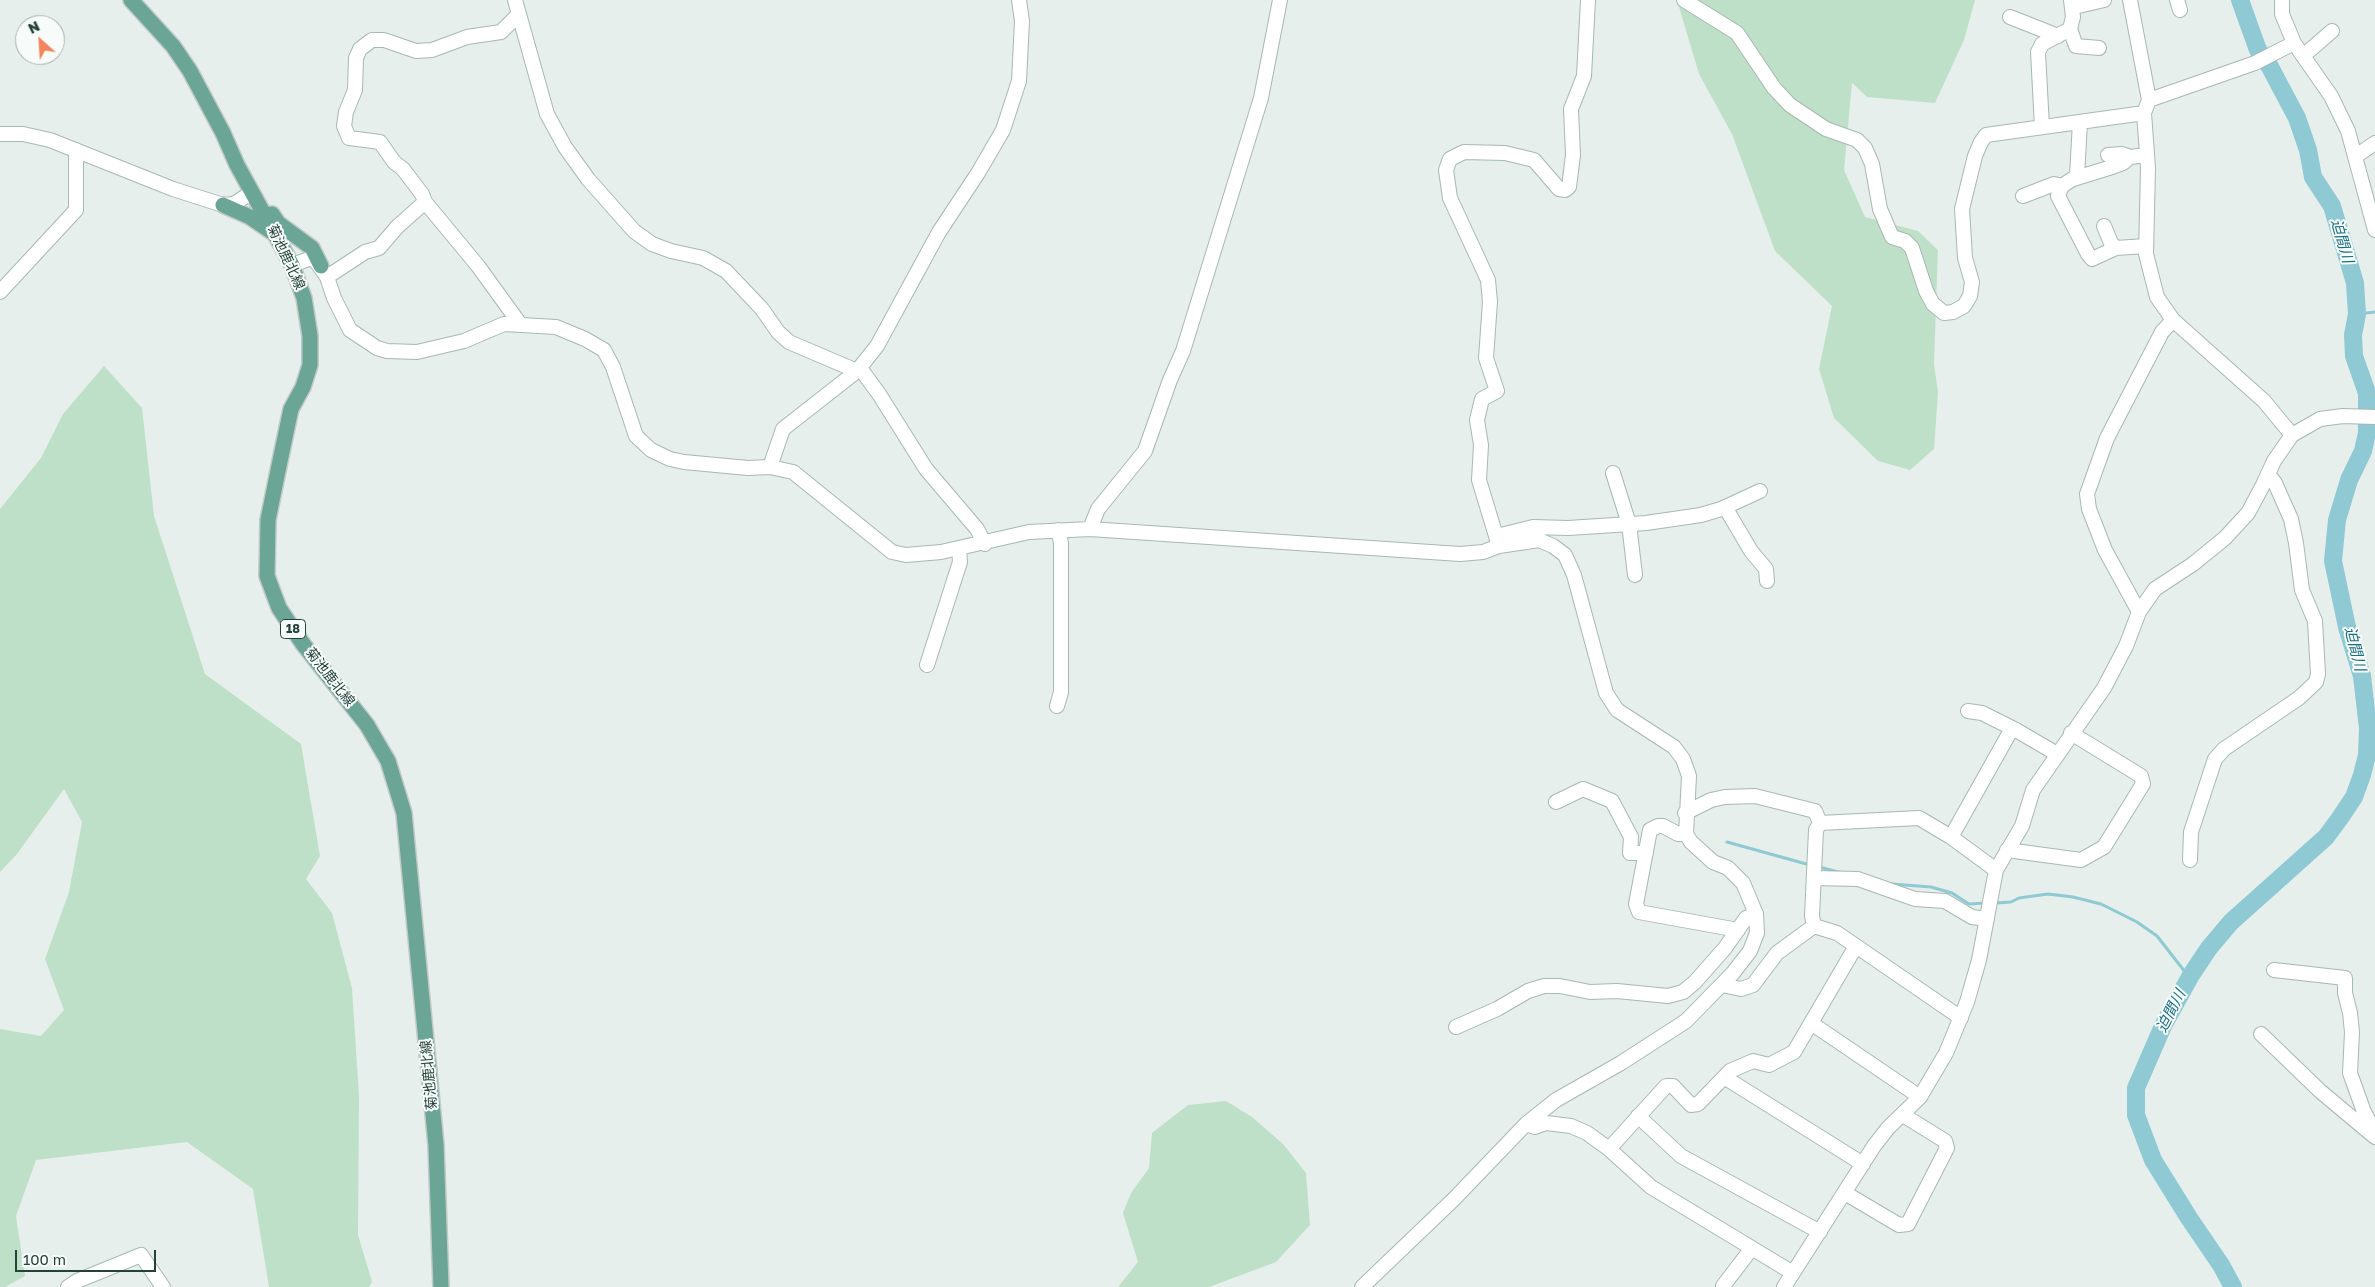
<!DOCTYPE html>
<html>
<head>
<meta charset="utf-8">
<style>
  body { margin:0 }
  #map { position:relative; width:2375px; height:1287px; overflow:hidden; background:#e6efeb; font-family:"Golos Text",sans-serif }
  canvas { display:block }
  .north { position:absolute; left:15px; top:15px; width:50px; height:50px; box-sizing:border-box; background:#f7fbf9; border:1px solid #a3b1ad; border-radius:50%; rotate:334deg; font-size:14px; font-weight:700; line-height:20px; text-align:center; color:#24423a }
  .north::after { content:''; display:block; margin:auto; width:18px; height:22px; background:#f4845f; clip-path:polygon(50% 0,100% 100%,50% 72%,0 100%) }
  .scale { position:absolute; left:15px; top:1250px; width:141px; height:22px; box-sizing:border-box; border:2px solid #24423a; border-top:0; padding-left:6px; font-size:15px; line-height:18px; white-space:nowrap; color:#24423a; -webkit-text-stroke:4px #f7fbf9; paint-order:stroke }
</style>
</head>
<body>
<div id="map">
<canvas width="2375" height="1287"></canvas>
<div class="north">N</div>
<div class="scale">100 m</div>
</div>
<script>
const context = document.querySelector('canvas').getContext('2d');
context.lineJoin = 'round';
function fill(path, color) {
  context.fillStyle = color;
  context.fill(path, 'evenodd');
}
function shape(rows) {
  const path = new Path2D();
  for (const r of rows) {
    path.moveTo(r[0], r[1]);
    for (let i = 2; i < r.length; i += 2) path.lineTo(r[i], r[i + 1]);
  }
  return path;
}
function trace(path, color, width, dash) {
  context.strokeStyle = color;
  context.lineWidth = width;
  context.lineCap = dash ? 'butt' : 'round';
  context.setLineDash(dash || []);
  context.stroke(path);
}
function write(font, color, halo, rows, align = 'center') {
  context.font = font + ' "Golos Text","Noto Sans JP",sans-serif';
  context.lineWidth = 4;
  context.setLineDash([]);
  context.textBaseline = 'middle';
  context.strokeStyle = halo;
  context.fillStyle = color;
  for (const [text, x, y, turn = 0] of rows) {
    context.save();
    context.translate(x, y);
    context.rotate((+turn || 0) * Math.PI / 180);
    context.textAlign = isNaN(turn) ? turn : align;
    if (halo) context.strokeText(text, 0, 0);
    context.fillText(text, 0, 0);
    context.restore();
  }
}
fill(shape([
  [1677,0,1975,0,1964,40,1935,103,1867,97,1852,83,1844,170,1865,217,1918,231,1938,250,1934,364,1938,392,1934,449,1910,470,1878,461,1834,418,1819,369,1832,306,1775,251,1732,134,1699,74],
  [104,366,142,408,154,516,205,674,301,744,320,856,306,879,332,913,352,988,359,1096,358,1235,372,1282,369,1287,269,1287,253,1189,187,1142,36,1160,16,1216,25,1276,5,1287,0,1287,0,1029,41,1036,64,1010,45,959,69,892,82,822,64,789,17,854,0,872,0,509,41,458,63,414],
  [1226,1101,1252,1117,1283,1144,1306,1173,1310,1225,1276,1262,1209,1287,1118,1287,1138,1262,1123,1213,1131,1193,1149,1168,1152,1133,1188,1105]
]), '#bfe0c8');
trace(shape([
  [2357,314,2375,312],
  [1727,842,1810,865],
  [1819,867,1842,873],
  [1892,884,1931,887,1952,893,1969,904,1986,903],
  [1995,903,2011,902,2019,898,2048,894,2073,897,2101,904,2137,922,2157,936,2189,977]
]), '#8ec9d4', 3);
trace(shape([
  [2233,1287,2221,1265,2189,1218,2153,1160,2136,1115,2136,1088,2163,1026,2191,975,2209,948,2231,922,2326,837,2340,818,2354,797,2362,775,2367,755,2368,728,2362,676,2347,627,2333,561,2337,520,2349,480,2363,451,2367,433,2367,393,2354,356,2353,335,2357,314,2355,283,2332,206,2313,177,2308,150,2297,118,2270,67,2258,50,2240,0]
]), '#8ec9d4', 18);
const minor = shape([
  [515,0,547,114,565,147,588,179,634,231,652,244,671,251,703,258,726,271,762,309,778,332,789,342,857,371],
  [1684,0,1737,33,1774,88,1790,105,1826,129,1857,140,1865,148,1872,164,1880,209,1892,237,1905,241,1912,248,1926,291,1933,304,1944,313,1953,312,1964,306,1970,296,1972,282,1965,258,1962,209,1975,156,1981,142,1986,135,2144,113],
  [2130,0,2149,100,2144,113,2148,168,2146,254,2157,297,2173,320,2264,401,2292,435],
  [2177,0,2180,10],
  [2282,0,2282,14,2294,43,2331,96,2348,131,2375,230],
  [2074,7,2104,0],
  [519,14,501,32,467,37,432,50,416,51,384,40,372,40,360,49,356,58,355,90,346,112,344,126,349,138,380,142,394,162,403,169,422,194,425,202,478,266,520,324],
  [2010,17,2058,36],
  [2070,29,2076,46,2099,48],
  [2303,56,2332,31],
  [2149,100,2255,63,2294,43],
  [2080,122,2077,176,2062,186,2058,196,2088,254,2092,259,2116,248,2146,246],
  [2042,127,2038,52,2042,44,2070,29,2073,17,2071,0],
  [0,134,23,134,50,140,173,189,223,205,234,204,252,192],
  [2108,155,2122,154,2130,157],
  [2356,156,2375,143],
  [2073,179,2112,167,2123,163,2130,157,2147,155],
  [2023,196,2054,184,2062,186],
  [2104,226,2111,243,2116,248],
  [292,265,309,259,315,260,327,277,334,298,350,330,377,348,387,351,417,352,464,341,504,324,556,327,585,339,604,350,613,367,636,436,651,450,670,459,684,462,748,468,770,467,793,472,892,552,906,555,941,552,1029,532,1090,529,1460,554,1483,552,1499,546,1539,540,1553,546,1565,555,1574,575,1606,693,1617,710,1674,747,1683,759,1689,776,1686,834,1691,842,1713,862,1728,868,1743,883,1756,914,1757,933,1750,951,1733,973,1686,1021,1621,1063,1556,1100,1526,1124,1454,1199,1362,1287],
  [327,277,365,252,379,248,397,227,425,202],
  [0,292,76,210,76,150],
  [860,368,879,394,926,469,977,529,985,544],
  [770,467,783,429,857,371,877,346,939,232,978,173,1003,130,1019,81,1022,21,1019,0],
  [1613,473,1629,524,1635,575],
  [1725,507,1751,551,1766,569,1767,581],
  [1090,529,1098,509,1145,451,1170,380,1183,351,1261,98,1280,0],
  [1497,536,1533,527,1568,528,1646,523,1701,515,1721,509,1760,491],
  [1499,546,1479,480,1481,445,1477,420,1482,399,1497,391,1486,358,1490,302,1488,280,1450,198,1446,170,1450,159,1464,152,1505,153,1534,160,1559,189,1565,190,1569,187,1573,155,1571,109,1584,76,1588,0],
  [2139,612,2105,550,2089,509,2087,494,2107,438,2162,332,2173,320],
  [927,665,960,562,959,548],
  [1057,706,1061,692,1061,543,1058,530],
  [1968,711,1982,713,2016,730],
  [1556,802,1583,789,1612,801,1631,837,1630,853,1646,853],
  [1685,813,1711,800,1725,797,1755,796,1815,811,1820,823],
  [1820,823,1919,818,1951,837,1996,870],
  [1686,834,1678,834,1663,826,1658,826,1650,830,1636,904,1639,912,1738,930],
  [1951,837,2010,732,2016,730,2057,754],
  [2007,850,2081,860,2104,847,2143,784,2141,776,2071,733],
  [2190,860,2191,832,2215,759,2224,749,2299,698,2316,682,2318,674,2315,621,2302,590,2296,543,2291,519,2275,483,2268,474],
  [1814,878,1858,879,1915,899,1945,901,1972,917,1987,919],
  [1814,926,1812,916,1816,830,1820,823],
  [2274,970,2345,978,2345,993,2350,1013,2352,1032,2350,1073,2364,1112,2374,1130,2374,1136],
  [1722,985,1741,989,1753,985,1777,953,1814,926,1837,933,1961,1018],
  [1811,1023,1920,1097],
  [1456,1027,1497,1009,1528,991,1544,986,1560,986,1590,992,1617,991,1668,996,1683,992,1695,982,1725,948,1746,918,1756,914],
  [2261,1034,2320,1091,2375,1137],
  [1724,1077,1863,1164],
  [1638,1116,1681,1156,1820,1232],
  [1526,1124,1535,1127,1546,1123,1571,1126,1587,1133,1609,1149,1651,1187,1793,1273],
  [1609,1149,1666,1086,1673,1086,1691,1105,1698,1104,1730,1071,1753,1061,1769,1065,1794,1052,1856,946],
  [1845,1193,1899,1225,1908,1224,1947,1148,1945,1141,1903,1115],
  [1723,1286,1752,1248],
  [68,1287,77,1281,141,1255,163,1287],
  [1784,1287,1874,1146,1888,1128,1920,1097,1946,1053,1967,1002,1979,960,1996,870,2022,826,2033,790,2104,688,2126,646,2139,612,2155,589,2193,564,2225,538,2248,513,2263,485,2274,461,2292,435,2320,419,2343,416,2375,417]
]);
const major = shape([
  [131,0,173,46,190,71,223,133,237,165,292,265,304,298,310,336,310,365,303,387,291,409,280,461,268,520,267,576,279,608,303,644,367,725,388,761,404,813,436,1145,441,1287],
  [223,205,250,217,272,232],
  [272,214,278,223,312,248,321,266]
]);
trace(minor, '#a8b8b2', 16);
trace(major, '#c2cac8', 18);
trace(minor, '#fff', 14);
trace(major, '#6aa596', 15);
for (const [x, y, w] of [
  [293,629,25]
]) {
  const box = new Path2D();
  box.roundRect(x - w / 2, y - 9.5, w, 19, 4);
  context.fillStyle = '#f7fbf9';
  context.fill(box);
  trace(box, '#24423a', 1);
}
write('bold 12px', '#24423a', null, [
  ["18",293,629]
]);
write('14px', '#24423a', '#f7fbf9', [
  ["菊池鹿北線",286,257,65],
  ["菊池鹿北線",330,677,52],
  ["菊池鹿北線",429,1075,-95]
]);
write('italic 15px', '#1c6f80', '#f7fbf9', [
  ["迫間川",2342,241,74],
  ["迫間川",2355,649,76],
  ["迫間川",2171,1011,-63]
]);
</script>
</body>
</html>
